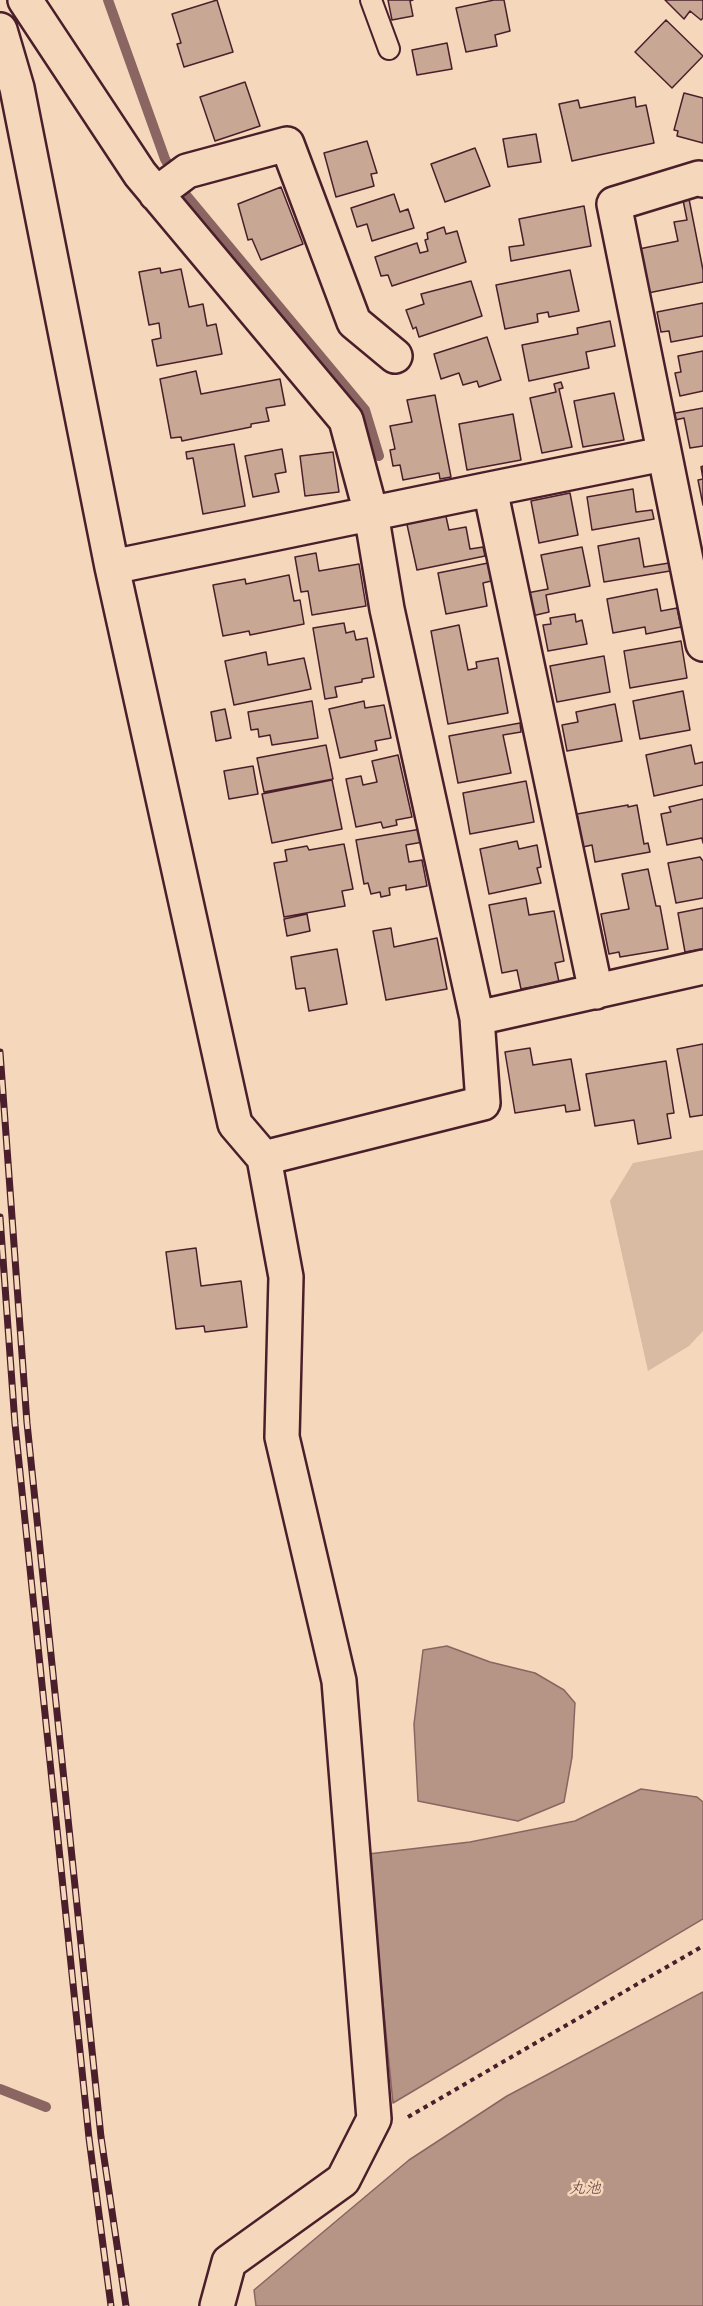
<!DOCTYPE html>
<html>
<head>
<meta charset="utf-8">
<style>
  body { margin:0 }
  canvas { display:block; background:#f5d8bb }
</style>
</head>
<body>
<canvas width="703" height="2306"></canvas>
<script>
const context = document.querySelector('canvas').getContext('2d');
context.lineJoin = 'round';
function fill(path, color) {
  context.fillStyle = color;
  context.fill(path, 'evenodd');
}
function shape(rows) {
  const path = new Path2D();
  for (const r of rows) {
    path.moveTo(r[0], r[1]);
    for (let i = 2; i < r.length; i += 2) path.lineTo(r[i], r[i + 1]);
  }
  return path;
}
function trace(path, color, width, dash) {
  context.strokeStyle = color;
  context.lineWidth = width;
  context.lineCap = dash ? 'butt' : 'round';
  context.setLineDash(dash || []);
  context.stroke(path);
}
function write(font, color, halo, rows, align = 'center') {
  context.font = font + ' Pangolin,"Klee One",sans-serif';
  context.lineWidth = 5;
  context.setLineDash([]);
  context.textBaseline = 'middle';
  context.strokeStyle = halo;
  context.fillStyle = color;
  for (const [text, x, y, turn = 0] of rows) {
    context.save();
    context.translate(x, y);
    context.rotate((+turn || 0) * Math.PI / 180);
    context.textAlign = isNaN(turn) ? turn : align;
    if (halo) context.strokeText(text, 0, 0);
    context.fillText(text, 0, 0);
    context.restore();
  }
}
fill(shape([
  [703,1150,703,1331,689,1346,648,1371,610,1201,633,1163]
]), '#d9baa3');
const water = shape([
  [447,1646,490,1662,535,1673,564,1690,575,1703,572,1757,564,1802,518,1821,418,1801,414,1724,423,1650,447,1646],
  [641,1789,697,1797,703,1802,703,1919,393,2103,368,1854,470,1842,575,1821,641,1789],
  [703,1992,703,2306,256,2306,254,2290,409,2160,507,2096,703,1992]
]);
fill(water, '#b69486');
trace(water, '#8b6562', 1.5);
trace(shape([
  [108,0,165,159,186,195,365,410,379,456],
  [0,2089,46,2107]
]), '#8b6562', 10);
const building = shape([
  [217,0,233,52,184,67,177,44,181,43,172,14,217,0],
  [388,0,413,0,410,1,413,16,392,20,388,0],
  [494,0,504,0,510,31,495,35,497,46,466,52,456,8,494,0],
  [665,0,703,0,703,18,701,20,690,11,684,19,665,0],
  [666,20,703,56,672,88,635,52,666,20],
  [447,43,452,69,417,75,412,50,447,43],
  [245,82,260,126,215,141,200,97,245,82],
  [684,93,703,98,703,143,677,136,678,131,674,130,684,93],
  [635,97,636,107,646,105,654,143,572,161,559,104,578,100,580,108,635,97],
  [536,134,541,162,508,167,503,139,536,134],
  [367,141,377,173,371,174,374,186,336,197,324,153,367,141],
  [475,148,490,186,445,202,431,164,475,148],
  [281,187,303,244,261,260,252,239,248,240,238,204,281,187],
  [394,194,400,212,408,209,414,228,372,241,367,224,357,227,351,208,394,194],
  [689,199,703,270,703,282,648,293,639,249,678,241,674,222,687,220,683,200,689,199],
  [584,206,591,246,511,261,509,247,524,245,519,219,584,206],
  [444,227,446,234,457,231,466,262,392,286,388,275,381,276,375,257,417,243,420,253,428,251,425,240,428,239,427,233,444,227],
  [160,268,161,273,181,269,189,307,203,304,207,326,216,324,222,354,157,366,152,340,161,338,159,323,149,325,139,272,160,268],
  [570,270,579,311,549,317,548,312,537,314,538,322,505,329,496,285,570,270],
  [471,281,482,316,419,337,416,327,413,329,406,310,424,304,421,294,471,281],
  [703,303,703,336,671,342,669,331,661,332,657,312,703,303],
  [610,321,615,346,586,352,589,368,529,381,522,345,578,334,577,328,610,321],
  [487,337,501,380,479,387,477,381,463,385,459,373,441,379,434,354,487,337],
  [703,351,703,391,680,396,675,373,681,372,678,356,703,351],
  [196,371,201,394,280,379,285,405,266,408,269,421,251,424,251,427,182,441,181,437,171,438,160,379,196,371],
  [561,382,563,388,559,389,572,447,542,453,530,398,556,392,554,384,561,382],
  [614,393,624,440,583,447,574,401,614,393],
  [435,395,451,477,440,479,439,473,403,480,400,465,393,466,390,450,395,449,390,426,412,422,407,400,435,395],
  [703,408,703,446,690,448,684,418,671,421,670,414,703,408],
  [513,414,521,460,467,470,459,424,513,414],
  [234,444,245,506,203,514,193,458,187,459,186,452,234,444],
  [282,449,286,472,275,474,279,492,253,497,245,456,282,449],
  [333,452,339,492,305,496,300,456,333,452],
  [703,466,703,505,698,480,703,479,701,467,703,466],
  [633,489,636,512,652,510,654,519,592,530,587,497,633,489],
  [570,493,578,535,539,543,531,501,570,493],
  [445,512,449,530,466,527,470,549,483,547,485,556,417,570,406,520,445,512],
  [639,538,644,567,669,563,670,571,604,582,598,546,639,538],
  [582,547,590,586,546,595,549,612,532,616,527,593,548,589,541,555,582,547],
  [316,553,319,571,359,564,366,606,312,615,308,591,301,592,295,557,316,553],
  [488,563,491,581,483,583,487,606,446,614,438,573,488,563],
  [289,575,294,601,300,600,304,624,250,635,249,631,223,636,213,585,245,579,246,584,289,575],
  [657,589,661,611,677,608,681,627,646,634,645,627,613,633,607,599,657,589],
  [575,614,576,622,582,620,587,644,548,651,543,625,551,624,550,618,575,614],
  [344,623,346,633,354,631,356,640,367,638,374,677,362,679,362,682,335,687,337,697,325,699,313,628,344,623],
  [459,625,468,670,477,668,476,662,498,658,508,713,448,724,431,631,459,625],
  [681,641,687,678,630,688,624,651,681,641],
  [266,652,268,665,304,658,311,689,234,705,225,661,266,652],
  [604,656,610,692,557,702,550,666,604,656],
  [683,691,690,730,640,739,633,701,683,691],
  [312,701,318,738,272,745,270,735,259,737,258,729,251,730,248,712,312,701],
  [364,701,365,708,384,705,391,738,375,741,377,750,340,758,329,709,364,701],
  [615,704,622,741,567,751,562,725,578,722,576,712,615,704],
  [225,709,231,738,216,741,211,712,225,709],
  [520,723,521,732,503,735,511,773,458,783,449,736,520,723],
  [326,745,333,779,264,792,257,758,326,745],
  [691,745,695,764,703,762,703,785,654,796,646,755,691,745],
  [398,755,412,817,396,820,397,825,383,828,381,822,356,827,346,779,361,776,363,785,377,782,372,761,398,755],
  [253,766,258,794,229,799,224,771,253,766],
  [332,780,342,829,272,843,262,794,332,780],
  [526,781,534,822,470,834,463,793,526,781],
  [703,799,703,843,702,838,667,845,661,814,671,812,669,807,703,799],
  [628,805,628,807,637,805,644,844,648,843,650,852,595,862,592,845,583,847,577,814,628,805],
  [421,829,423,842,406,845,409,862,422,860,427,886,406,890,406,885,389,888,390,895,381,897,380,892,371,894,368,883,364,884,356,840,421,829],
  [517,841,519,849,537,845,541,867,537,868,541,883,489,894,480,849,517,841],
  [344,844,353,889,342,891,345,906,284,917,274,863,287,861,285,850,307,846,309,850,344,844],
  [700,857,703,861,703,898,676,903,668,863,700,857],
  [648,869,656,906,660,906,668,949,620,957,619,952,609,954,601,914,629,909,622,874,648,869],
  [526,898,529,915,554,911,564,961,555,963,559,982,521,989,517,970,502,973,489,905,526,898],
  [703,908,703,949,685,952,678,913,703,908],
  [307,914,310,931,287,936,284,919,307,914],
  [391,928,394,947,437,938,447,989,386,1000,373,931,391,928],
  [337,949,347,1004,309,1011,305,988,296,989,291,957,337,949],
  [703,1044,703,1115,690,1117,677,1049,703,1044],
  [530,1048,533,1065,571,1059,580,1110,566,1112,565,1105,515,1113,505,1052,530,1048],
  [666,1061,674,1113,667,1114,671,1138,638,1144,634,1120,595,1126,586,1074,666,1061],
  [196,1248,201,1286,241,1281,247,1327,205,1332,204,1326,176,1329,166,1252,196,1248]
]);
fill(building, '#c8a795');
trace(building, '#4a1f2b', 1.5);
const lane = shape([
  [371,0,389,49]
]);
const street = shape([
  [25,0,140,174,346,420,371,513,387,609,477,1018,483,1103,264,1158],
  [0,30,17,88,112,567,235,1124,264,1158,286,1277,282,1437,339,1681,374,2119,343,2180,229,2262,217,2306],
  [703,180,699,178,614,204,703,644],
  [156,194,187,171,287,144,354,322,395,356],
  [112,567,490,489],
  [596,992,490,489,663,454],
  [477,1018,703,967]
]);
trace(lane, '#4a1f2b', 24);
trace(street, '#4a1f2b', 38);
trace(shape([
  [408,2117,703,1946]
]), '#4a1f2b', 4, [4.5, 4.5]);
trace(lane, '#f5d8bb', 20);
trace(street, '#f5d8bb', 33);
const rail = shape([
  [0,1052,27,1423,101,2137,126,2306],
  [0,1217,15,1424,89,2138,111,2306]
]);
trace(rail, '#4a1f2b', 7);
trace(rail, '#f5d8bb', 4.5, [14]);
write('italic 16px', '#653c42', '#f5d8bb', [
  ["丸池",585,2189]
]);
</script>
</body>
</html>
